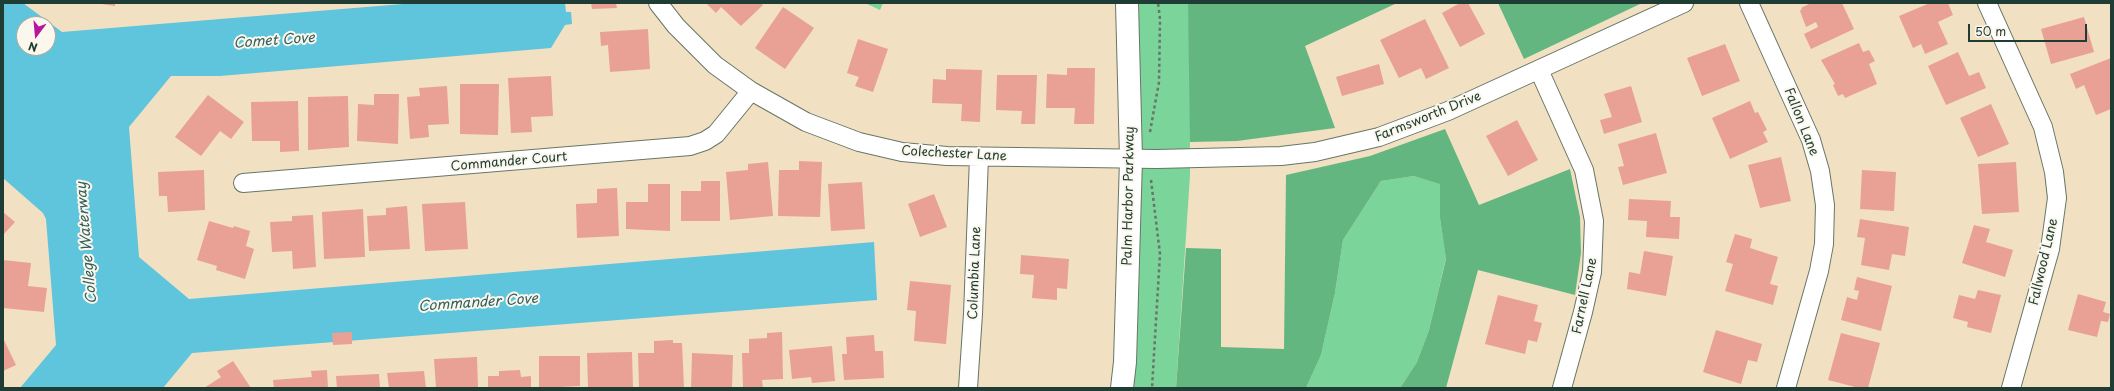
<!DOCTYPE html>
<html>
<head>
<meta charset="utf-8">
<style>
  body { margin:0 }
  #map { position:relative; width:2114px; height:391px; overflow:hidden; background:#f1e1c2; font-family:"Playpen Sans",sans-serif }
  canvas { display:block }
  .frame { position:absolute; inset:0; border:4px solid #1f3d34; pointer-events:none }
  .north { position:absolute; left:16px; top:16px; width:40px; height:40px; box-sizing:border-box; background:#fbf7ec; border:1px solid #a3ada2; border-radius:50%; rotate:196deg; font-size:11px; font-weight:700; line-height:16px; text-align:center; color:#1f3d34 }
  .north::after { content:''; display:block; margin:auto; width:14px; height:18px; background:#b5179e; clip-path:polygon(50% 0,100% 100%,50% 72%,0 100%) }
  .scale { position:absolute; left:1968px; top:24px; width:119px; height:18px; box-sizing:border-box; border:2px solid #1f3d34; border-top:0; padding-left:5px; font-size:12px; line-height:14px; white-space:nowrap; color:#1f3d34; -webkit-text-stroke:3px #fbf7ec; paint-order:stroke }
</style>
</head>
<body>
<div id="map">
<canvas width="2114" height="391"></canvas>
<div class="frame"></div>
<div class="north">N</div>
<div class="scale">50 m</div>
</div>
<script>
const context = document.querySelector('canvas').getContext('2d');
context.lineJoin = 'round';
function fill(path, color) {
  context.fillStyle = color;
  context.fill(path, 'evenodd');
}
function shape(rows) {
  const path = new Path2D();
  for (const r of rows) {
    path.moveTo(r[0], r[1]);
    for (let i = 2; i < r.length; i += 2) path.lineTo(r[i], r[i + 1]);
  }
  return path;
}
function trace(path, color, width, dash) {
  context.strokeStyle = color;
  context.lineWidth = width;
  context.lineCap = dash ? 'butt' : 'round';
  context.setLineDash(dash || []);
  context.stroke(path);
}
function write(font, color, halo, rows, align = 'center') {
  context.font = font + ' "Playpen Sans",sans-serif';
  context.lineWidth = 4;
  context.setLineDash([]);
  context.textBaseline = 'middle';
  context.strokeStyle = halo;
  context.fillStyle = color;
  for (const [text, x, y, turn = 0] of rows) {
    context.save();
    context.translate(x, y);
    context.rotate((+turn || 0) * Math.PI / 180);
    context.textAlign = isNaN(turn) ? turn : align;
    if (halo) context.strokeText(text, 0, 0);
    context.fillText(text, 0, 0);
    context.restore();
  }
}
fill(shape([
  [865,3,883,3,880,10],
  [1134,3,1188,3,1190,53,1190,175,1176,388,1131,388],
  [1414,176,1440,183,1440,218,1446,258,1429,330,1417,362,1400,388,1306,388,1321,355,1335,293,1343,240,1381,181]
]), '#7bd499');
fill(shape([
  [1188,3,1397,3,1305,46,1335,128,1237,141,1190,142],
  [1498,3,1640,3,1640,4,1524,59],
  [1445,129,1479,205,1570,169,1580,217,1581,253,1575,295,1478,270,1446,388,1400,388,1417,362,1429,330,1446,259,1440,218,1440,184,1414,176,1381,181,1343,240,1335,293,1321,355,1306,388,1176,388,1186,248,1221,249,1221,347,1284,349,1286,175,1370,156]
]), '#64b681');
fill(shape([
  [3,3,23,3,62,32,415,3,565,3,566,12,571,12,572,24,565,25,551,48,220,76,171,76,129,127,139,257,189,299,874,242,877,300,192,353,163,388,20,388,56,345,46,219,43,213,3,178],
  [24,24,48,24,48,48,24,48]
]), '#5fc5dc');
fill(shape([
  [95,3,115,3,115,6],
  [591,3,616,3,617,8,592,9],
  [706,3,761,3,763,5,741,26,721,7,716,13],
  [1460,3,1468,3,1485,34,1460,47,1442,13],
  [1811,3,1842,3,1854,29,1811,49,1804,34,1818,27,1816,22,1806,27,1800,11,1802,9,1801,8],
  [1930,3,1948,3,1953,15,1938,22,1948,44,1925,54,1921,44,1913,48,1899,16],
  [783,7,814,28,785,69,755,48],
  [2084,17,2094,52,2051,64,2041,29],
  [1425,19,1449,68,1426,79,1421,68,1399,78,1380,40],
  [648,29,650,69,610,72,608,45,601,46,600,32],
  [858,39,888,49,873,92,855,86,859,77,847,73],
  [1859,43,1863,52,1869,50,1875,61,1869,64,1877,84,1845,98,1843,94,1838,96,1833,85,1835,84,1821,60],
  [1725,44,1740,81,1702,96,1687,58],
  [1958,52,1969,76,1979,72,1986,88,1946,105,1928,66],
  [2111,58,2111,109,2096,115,2084,85,2076,89,2070,74],
  [1379,64,1384,84,1342,96,1336,77],
  [1067,68,1095,68,1094,124,1074,124,1075,108,1046,108,1047,74,1067,75],
  [946,69,982,70,980,122,961,121,962,104,932,103,933,79,946,80],
  [997,75,1037,75,1035,124,1021,124,1022,111,996,110],
  [551,76,553,116,531,117,532,132,511,133,508,78],
  [460,84,499,84,498,135,460,134],
  [447,86,449,124,428,125,429,137,410,139,407,97,420,96,419,88],
  [1631,86,1642,122,1604,134,1600,120,1612,117,1604,94],
  [374,94,399,94,398,144,357,141,358,104,374,105],
  [208,95,244,122,231,139,220,131,201,156,175,137],
  [348,96,349,147,308,150,308,97],
  [298,101,299,151,280,152,280,141,252,141,251,102],
  [1750,101,1755,113,1758,112,1767,130,1763,132,1768,142,1730,159,1712,118],
  [1991,104,2009,144,1978,157,1960,118],
  [1517,120,1538,160,1508,176,1486,136],
  [1656,133,1667,173,1623,185,1618,167,1624,166,1618,144],
  [1781,157,1791,201,1760,208,1748,165],
  [799,161,822,162,820,217,778,216,779,170,799,170],
  [768,162,773,216,730,220,726,172,748,170,748,164],
  [2016,162,2019,212,1982,214,1978,164],
  [204,170,205,210,168,212,167,196,159,196,158,172],
  [1862,170,1896,172,1894,211,1860,209],
  [701,181,720,181,720,221,681,221,681,191,701,191],
  [862,182,865,229,831,231,828,184],
  [648,184,670,184,670,231,626,229,626,202,648,202],
  [617,188,619,236,577,238,576,204,597,203,597,189],
  [934,194,947,227,920,237,908,204],
  [1629,199,1671,201,1670,217,1680,217,1679,239,1646,237,1647,221,1628,220],
  [465,202,468,249,425,251,422,204],
  [407,206,410,249,369,251,367,216,386,215,386,208],
  [363,209,365,257,324,259,322,212],
  [3,212,15,222,3,235],
  [313,215,316,267,293,269,292,251,272,252,270,222,292,221,292,216],
  [1860,219,1909,227,1905,256,1892,254,1889,270,1861,265,1865,238,1857,237],
  [209,221,233,228,234,226,250,231,246,246,254,249,245,279,216,270,217,266,197,260],
  [1974,225,1990,229,1986,242,2013,250,2005,277,1962,263],
  [1735,234,1752,239,1750,248,1778,257,1770,284,1778,286,1773,305,1725,291,1733,264,1726,262],
  [1644,251,1673,256,1666,296,1627,289,1629,272,1640,274],
  [1021,255,1069,259,1067,289,1057,288,1057,300,1032,298,1034,275,1020,274],
  [3,260,31,263,28,286,47,288,44,312,3,308],
  [1857,277,1892,286,1881,331,1841,320,1847,297,1857,300,1859,291,1854,290],
  [910,281,951,285,946,344,914,341,916,311,907,310],
  [1978,290,2001,295,1991,333,1967,327,1968,322,1953,318,1959,295,1975,299],
  [2078,294,2106,302,2103,312,2110,314,2108,322,2101,321,2097,337,2068,330],
  [1498,295,1538,305,1534,321,1542,323,1537,342,1528,340,1525,354,1485,344],
  [1716,330,1762,344,1757,362,1748,360,1741,384,1703,372],
  [352,332,352,344,333,345,332,333],
  [782,332,783,379,762,380,763,388,743,388,742,353,749,353,749,339,767,338,767,333],
  [1841,333,1880,343,1868,388,1859,388,1828,380],
  [874,335,875,351,883,351,884,378,844,380,842,354,847,354,846,337],
  [3,338,16,365,3,371],
  [673,340,673,343,682,343,684,388,639,387,638,353,654,353,654,341],
  [832,346,835,381,812,383,811,377,792,379,789,350],
  [632,352,633,388,588,388,587,353],
  [692,353,733,355,732,388,691,388],
  [539,356,580,356,580,386,539,388],
  [477,357,478,388,436,388,434,359],
  [233,361,251,388,204,388,221,377,217,371],
  [327,370,328,388,274,388,273,380,312,377,311,371],
  [520,370,521,377,531,376,531,388,488,388,488,376,499,376,499,371],
  [424,371,426,388,389,388,387,373],
  [379,374,380,388,337,388,336,376]
]), '#e9a095');
const minor = shape([
  [658,3,676,26,715,65,751,91,806,122,859,142,902,152,947,156,1157,159,1281,156,1315,152,1379,137,1448,111,1684,3],
  [1749,3,1811,140,1820,171,1825,205,1824,244,1819,271,1786,388],
  [1987,3,2043,127,2054,172,2057,198,2050,249,2011,388],
  [1539,70,1584,170,1594,221,1592,272,1583,312,1562,388],
  [243,183,690,146,705,141,716,134,751,91],
  [968,388,973,314,979,157]
]);
const tertiary = shape([
  [1122,388,1125,362,1131,159,1127,3]
]);
trace(minor, '#687666', 20);
trace(tertiary, '#687666', 24);
trace(shape([
  [1150,132,1159,82,1160,19,1158,3],
  [1151,180,1160,254,1152,388]
]), '#687666', 2.5, [3, 3]);
trace(minor, '#fff', 18);
trace(tertiary, '#fff', 22);
write('13px', '#1f3d34', '#fbf7ec', [
  ["Farmsworth Drive",1428,117,-22],
  ["Fallon Lane",1801,122,68],
  ["Colechester Lane",954,154,3],
  ["Commander Court",509,162,-5],
  ["Palm Harbor Parkway",1129,196,-89],
  ["Fallwood Lane",2044,262,-77],
  ["Columbia Lane",975,273,-88],
  ["Farnell Lane",1585,296,-78]
]);
write('italic 14px', '#2f5f5e', '#fbf7ec', [
  ["Comet Cove",274,41,-4],
  ["College Waterway",87,243,-95],
  ["Commander Cove",478,303,-4]
]);
</script>
</body>
</html>
